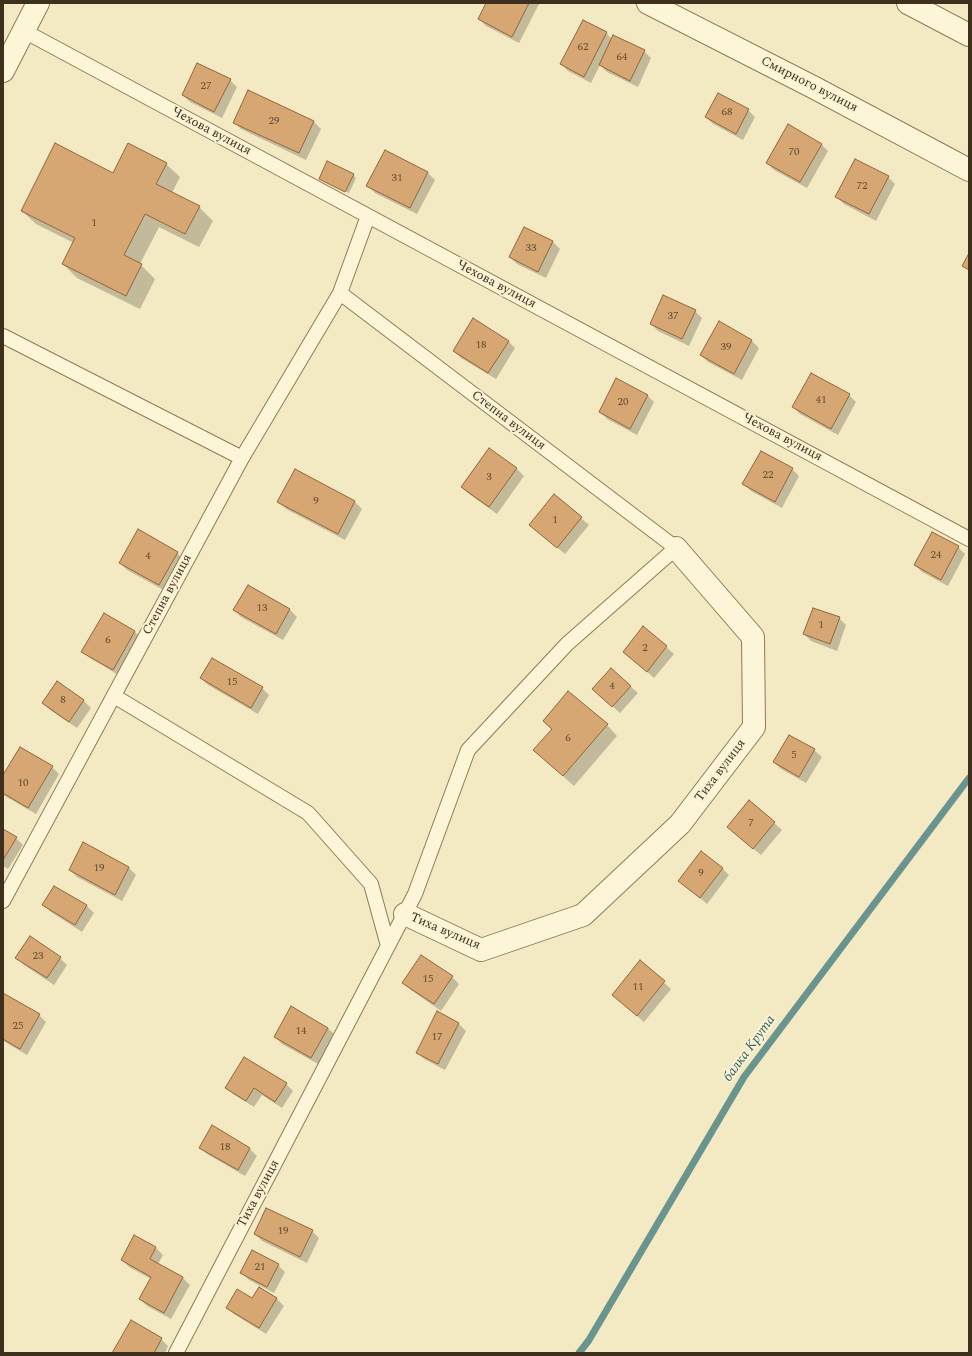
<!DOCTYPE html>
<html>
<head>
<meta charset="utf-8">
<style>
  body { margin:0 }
  #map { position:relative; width:972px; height:1356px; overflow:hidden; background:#f3e9c2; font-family:Spectral,serif }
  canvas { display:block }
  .frame { position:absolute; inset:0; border:4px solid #3e301c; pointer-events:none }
</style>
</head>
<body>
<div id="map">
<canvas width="972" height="1356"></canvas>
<div class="frame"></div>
</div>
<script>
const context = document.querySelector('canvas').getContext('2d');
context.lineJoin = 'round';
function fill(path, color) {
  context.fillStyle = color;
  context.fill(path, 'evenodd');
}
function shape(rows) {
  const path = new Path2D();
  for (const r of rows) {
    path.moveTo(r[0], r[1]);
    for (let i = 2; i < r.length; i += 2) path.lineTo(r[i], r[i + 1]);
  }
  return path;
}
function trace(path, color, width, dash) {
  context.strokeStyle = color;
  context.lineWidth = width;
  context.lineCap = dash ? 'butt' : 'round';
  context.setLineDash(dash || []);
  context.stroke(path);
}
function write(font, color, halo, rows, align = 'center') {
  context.font = font + ' Spectral,serif';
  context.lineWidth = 4;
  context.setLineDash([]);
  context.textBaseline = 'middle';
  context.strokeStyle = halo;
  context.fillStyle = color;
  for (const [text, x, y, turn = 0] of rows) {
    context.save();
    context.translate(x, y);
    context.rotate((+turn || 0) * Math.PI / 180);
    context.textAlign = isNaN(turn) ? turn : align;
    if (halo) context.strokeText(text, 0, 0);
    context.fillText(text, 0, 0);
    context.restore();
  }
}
fill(shape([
  [487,3,539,3,539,4,519,43,486,26,479,19],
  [606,33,612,39,644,51,651,58,638,87,607,72,600,65,591,83,568,71,561,64],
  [230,80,237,87,222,118,190,102,183,95],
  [748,110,755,117,743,140,713,124,706,117],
  [234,122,314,122,321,129,306,160,241,129],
  [821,144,828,151,807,188,774,170,767,163],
  [385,151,428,173,435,180,417,214,375,193,368,186],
  [166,164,180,177,172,193,199,207,213,221,199,247,159,227,140,264,155,279,140,309,77,278,63,264,74,243,36,224,22,211,114,174],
  [353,175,356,178,349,193,322,180,322,181,320,179],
  [888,177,895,184,876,221,844,204,837,197],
  [524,228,553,242,560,249,546,278,517,264,510,257],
  [695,311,702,318,689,346,658,331,651,324],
  [719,323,752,341,759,348,742,380,708,362,701,355],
  [508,341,515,348,496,379,461,358,454,351],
  [647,395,654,402,637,435,607,419,600,412],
  [849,395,856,402,838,435,800,414,793,407],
  [489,449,517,469,524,476,497,514,469,494,462,487],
  [792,469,799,476,782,508,751,491,744,484],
  [554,495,589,525,565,554,537,531],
  [279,502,355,502,362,509,345,540,286,509],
  [958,547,965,554,948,586,922,572,915,565],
  [177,553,184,560,167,592,127,570,120,563],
  [234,610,290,610,297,617,283,640,241,617],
  [104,614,135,632,142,639,120,676,90,658,83,651],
  [839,618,846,625,837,651,811,641,804,634],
  [644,628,674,654,654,678,624,652],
  [611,669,638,693,620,713,601,696],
  [201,678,262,688,269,695,258,714,208,685],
  [58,682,84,701,91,708,77,728,50,710,43,703],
  [544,721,607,725,617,736,574,786,545,760,552,730],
  [790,736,814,750,822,757,806,783,781,769,774,762],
  [20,748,52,767,59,774,36,814,3,795,3,777],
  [749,801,782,830,761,855,735,834],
  [3,830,16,838,23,845,8,869,3,866],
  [83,844,129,868,136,875,122,901,77,877,70,870],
  [722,868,729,875,707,904,680,881],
  [55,887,87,906,94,913,82,932,51,912,44,905],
  [17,958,60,958,67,965,54,985,24,965],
  [640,962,671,989,644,1022,613,995],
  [452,977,459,984,441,1011,411,990,404,983],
  [3,994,39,1015,46,1022,27,1055,3,1041],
  [459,1024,466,1031,445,1070,424,1059,417,1052],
  [328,1028,335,1035,318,1064,282,1044,275,1037],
  [286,1084,293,1091,282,1108,262,1095,254,1107,233,1094,226,1087],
  [212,1127,250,1149,257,1156,245,1176,207,1154,200,1148],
  [312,1231,319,1238,307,1263,262,1241,255,1234],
  [156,1248,163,1255,158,1264,183,1278,190,1285,171,1319,147,1306,140,1299,151,1279,129,1267,122,1260],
  [278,1265,285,1272,274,1293,249,1280,242,1273],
  [260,1288,277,1299,284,1306,266,1334,234,1314,227,1307,253,1299],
  [131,1322,161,1339,168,1346,165,1353,113,1353]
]), '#0003');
trace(shape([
  [579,1353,589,1340,744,1077,969,778]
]), '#6a958f', 7);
const building = shape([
  [486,3,529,3,512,37,478,19,486,3],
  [583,20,607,32,584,77,560,64,583,20],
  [613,35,645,50,630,81,599,65,613,35],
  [197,63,231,79,214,112,182,95,197,63],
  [248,90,314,121,299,153,233,123,248,90],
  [718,93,749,109,736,134,705,117,718,93],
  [788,124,822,144,800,182,766,163,788,124],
  [55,143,113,173,128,143,167,163,156,184,200,206,185,234,145,214,124,255,142,264,126,296,62,264,75,238,21,211,55,143],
  [385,150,428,172,410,208,366,186,385,150],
  [855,159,889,176,869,214,835,197,855,159],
  [327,161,354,174,345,192,319,179,327,161],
  [524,227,553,241,538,272,509,257,524,227],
  [969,253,969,270,962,266,969,253],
  [663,295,696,310,682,339,650,324,663,295],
  [473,318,509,341,488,373,453,351,473,318],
  [719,321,752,340,734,374,700,355,719,321],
  [811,373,850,394,831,429,792,407,811,373],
  [616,378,648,395,630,429,599,412,616,378],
  [489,448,517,468,489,507,461,487,489,448],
  [761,451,793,468,775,502,742,484,761,451],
  [295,469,355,501,338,534,277,502,295,469],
  [554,494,582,517,557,548,529,525,554,494],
  [138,529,178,552,159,585,119,563,138,529],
  [932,532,959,546,941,580,914,565,932,532],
  [248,585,290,609,276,634,233,610,248,585],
  [813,608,840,617,830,644,803,634,813,608],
  [104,613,135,631,113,670,81,652,104,613],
  [643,626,667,646,647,672,623,652,643,626],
  [212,658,263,687,251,708,200,678,212,658],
  [611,668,631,686,612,707,592,689,611,668],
  [57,681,84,700,69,722,42,703,57,681],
  [568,691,608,724,563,776,533,750,552,729,543,721,568,691],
  [789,735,815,749,799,777,773,762,789,735],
  [20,747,53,766,28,808,3,793,3,775,20,747],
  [749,800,775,822,753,849,727,827,749,800],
  [3,829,17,837,3,860,3,829],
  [83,842,129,867,115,895,69,870,83,842],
  [701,851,723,868,700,898,678,881,701,851],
  [54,886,87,905,75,925,42,905,54,886],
  [30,936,61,957,47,978,15,958,30,936],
  [421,955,453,976,434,1004,402,983,421,955],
  [640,960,665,981,637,1016,612,995,640,960],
  [3,993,40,1014,20,1049,3,1039,3,993],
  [291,1006,328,1028,311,1058,274,1037,291,1006],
  [437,1011,459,1023,438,1064,416,1053,437,1011],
  [244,1057,287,1083,275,1102,254,1088,246,1101,225,1088,244,1057],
  [212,1125,250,1148,238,1170,199,1148,212,1125],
  [266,1208,313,1230,300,1257,254,1234,266,1208],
  [134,1235,156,1247,150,1259,183,1277,164,1313,139,1299,151,1277,121,1260,134,1235],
  [252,1250,279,1264,267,1287,240,1273,252,1250],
  [259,1287,277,1298,259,1328,226,1308,237,1289,252,1298,259,1287],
  [131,1320,162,1338,154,1353,112,1353,131,1320]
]);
fill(building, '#d6a673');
trace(building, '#926539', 1);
const service = shape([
  [24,31,969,539],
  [3,336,242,458],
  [114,696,308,813,371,884,388,946],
  [3,901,242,458,340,293,368,216],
  [176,1353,415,894,468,750,567,644,676,548,340,293]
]);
const minor = shape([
  [648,3,813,87,969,170],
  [908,3,969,35],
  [3,71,38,3],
  [405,914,481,950,583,915,680,824,754,727,753,637,676,548]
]);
trace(service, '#907b56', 16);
trace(minor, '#907b56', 24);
trace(service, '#fdf5d7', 14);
trace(minor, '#fdf5d7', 22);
write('11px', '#644e32', null, [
  ["62",583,48],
  ["64",622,58],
  ["27",206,87],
  ["68",727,113],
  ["29",274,122],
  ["70",794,153],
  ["31",397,179],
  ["72",862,187],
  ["1",94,224],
  ["33",531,249],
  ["37",673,317],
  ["18",481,346],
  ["39",726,348],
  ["41",821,401],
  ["20",623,403],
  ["22",768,476],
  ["3",489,478],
  ["9",316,502],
  ["1",555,521],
  ["24",936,556],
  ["4",148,557],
  ["13",262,609],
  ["1",821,626],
  ["6",108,641],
  ["2",645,649],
  ["15",232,683],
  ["4",612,687],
  ["8",63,701],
  ["6",568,739],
  ["5",794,756],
  ["10",23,784],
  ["7",751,824],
  ["19",99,869],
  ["9",701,874],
  ["23",38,957],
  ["15",428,980],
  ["11",638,988],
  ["25",18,1027],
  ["14",301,1032],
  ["17",437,1038],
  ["18",225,1148],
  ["19",283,1232],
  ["21",260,1268]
]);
write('13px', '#3e301c', '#faf2d3', [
  ["Смирного вулиця",809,85,27],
  ["Чехова вулиця",211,132,28],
  ["Чехова вулиця",496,285,28],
  ["Степна вулиця",508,421,37],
  ["Чехова вулиця",782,438,28],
  ["Степна вулиця",168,595,-62],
  ["Тиха вулиця",721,771,-53],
  ["Тиха вулиця",445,932,23],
  ["Тиха вулиця",259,1194,-62]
]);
write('italic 14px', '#2a5e60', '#faf2d3', [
  ["балка Крута",750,1049,-54]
]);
</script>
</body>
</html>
